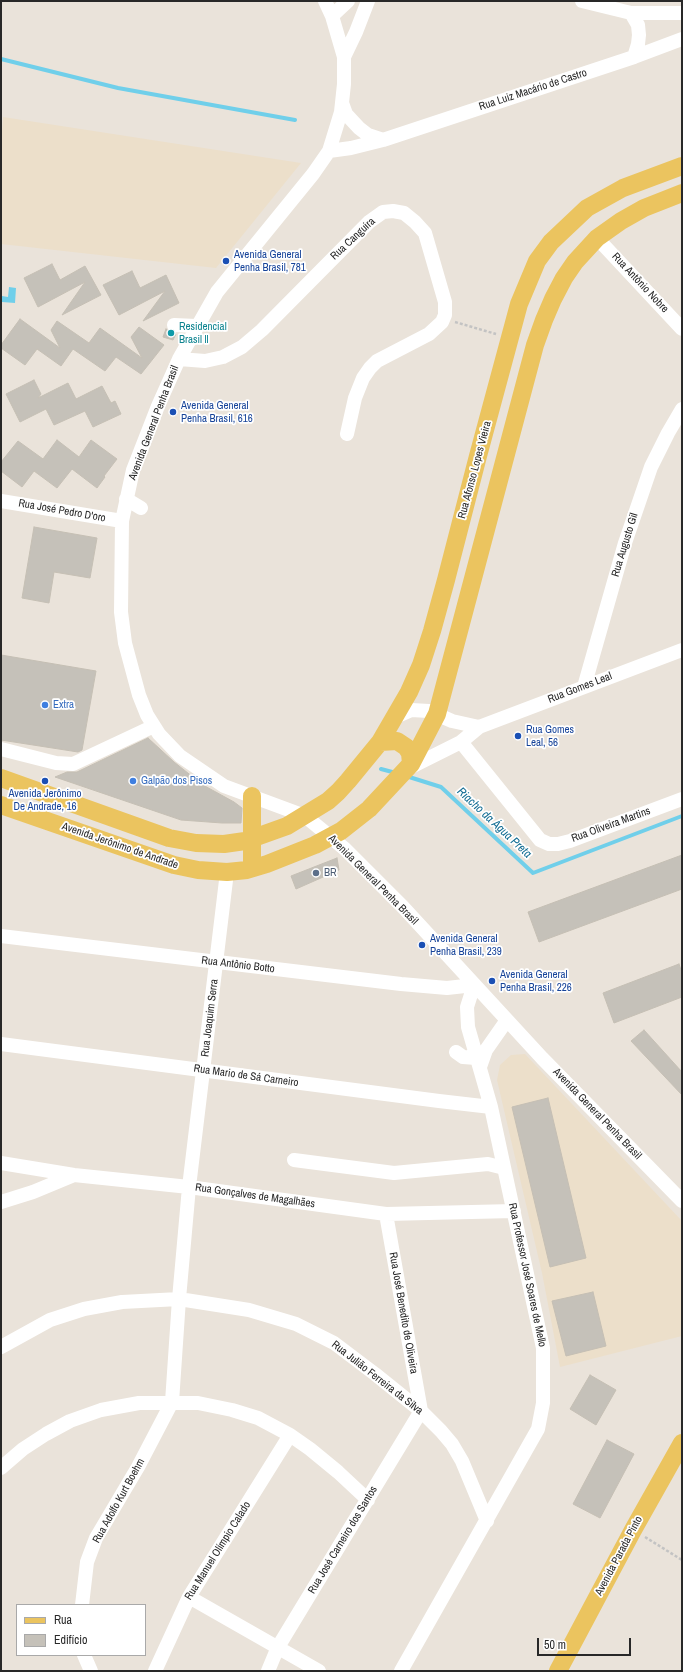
<!DOCTYPE html>
<html>
<head>
<meta charset="utf-8">
<style>
  body { margin:0 }
  #map { position:relative; width:683px; height:1672px; overflow:hidden; background:#eae3da; font-family:"Archivo Narrow",sans-serif }
  canvas { display:block }
  .frame { position:absolute; inset:0; border:2px solid #282828; pointer-events:none }
  .legend { position:absolute; left:16px; top:1604px; width:130px; height:52px; box-sizing:border-box; background:#fff; border:1px solid #a9a9a9; margin:0; padding:5px 7px; list-style:none; font-size:12px; color:#282828 }
  .legend li { display:flex; align-items:center; gap:8px; height:20px }
  .legend b { width:20px; border:1px solid #a9a9a9 }
  .scale { position:absolute; left:537px; top:1638px; width:94px; height:18px; box-sizing:border-box; border:2px solid #282828; border-top:0; padding-left:5px; font-size:12px; line-height:14px; white-space:nowrap; color:#282828; -webkit-text-stroke:3px #fff; paint-order:stroke }
</style>
</head>
<body>
<div id="map">
<canvas width="683" height="1672"></canvas>
<div class="frame"></div>
<ul class="legend">
<li><b style="height:5px;background:#ebc45f"></b>Rua</li>
<li><b style="height:11px;background:#c5c1b9"></b>Edifício</li>
</ul>
<div class="scale">50 m</div>
</div>
<script>
const context = document.querySelector('canvas').getContext('2d');
context.lineJoin = 'round';
function fill(path, color) {
  context.fillStyle = color;
  context.fill(path, 'evenodd');
}
function shape(rows) {
  const path = new Path2D();
  for (const r of rows) {
    path.moveTo(r[0], r[1]);
    for (let i = 2; i < r.length; i += 2) path.lineTo(r[i], r[i + 1]);
  }
  return path;
}
function trace(path, color, width, dash) {
  context.strokeStyle = color;
  context.lineWidth = width;
  context.lineCap = dash ? 'butt' : 'round';
  context.setLineDash(dash || []);
  context.stroke(path);
}
function write(font, color, halo, rows, align = 'center') {
  context.font = font + ' "Archivo Narrow",sans-serif';
  context.lineWidth = 3.5;
  context.setLineDash([]);
  context.textBaseline = 'middle';
  context.strokeStyle = halo;
  context.fillStyle = color;
  for (const [text, x, y, turn = 0] of rows) {
    context.save();
    context.translate(x, y);
    context.rotate((+turn || 0) * Math.PI / 180);
    context.textAlign = isNaN(turn) ? turn : align;
    if (halo) context.strokeText(text, 0, 0);
    context.fillText(text, 0, 0);
    context.restore();
  }
}
fill(shape([
  [3,117,301,163,216,268,1,244,1,145],
  [525,1054,682,1221,682,1336,560,1367,542,1273,497,1080,500,1065,511,1055]
]), '#ecdfca');
fill(shape([
  [9,287,16,288,15,303,2,302,2,296,8,297]
]), '#70cfea');
trace(shape([
  [1,59,118,88,295,120],
  [381,769,396,773],
  [406,776,441,787,533,873,682,816]
]), '#70cfea', 4);
const building = shape([
  [52,264,60,280,85,266,101,295,62,315,85,282,38,307,24,278,52,264],
  [132,271,140,288,166,275,179,303,143,321,165,291,119,315,103,285,132,271],
  [20,319,60,348,51,330,57,321,89,343,100,328,142,358,131,337,139,327,164,345,141,374,116,357,105,371,73,349,61,366,37,349,25,365,1,348,1,345,20,319],
  [166,329,170,332,176,334,173,340,163,337,166,329],
  [34,380,41,394,38,398,68,383,76,399,102,386,111,403,115,401,121,414,93,427,85,411,54,425,46,409,20,422,6,394,34,380],
  [57,440,79,457,91,440,117,459,104,476,105,477,97,488,72,469,57,488,34,471,22,487,1,471,1,462,18,441,43,459,57,440],
  [34,527,97,538,90,578,54,572,49,603,22,598,34,527],
  [1,655,96,671,82,750,78,752,1,740,1,655],
  [148,738,174,762,203,785,234,802,242,808,241,823,222,823,181,820,55,777,67,772,77,772,148,738],
  [682,855,682,889,539,942,528,912,682,855],
  [337,858,339,870,296,889,291,876,337,858],
  [679,964,682,973,682,997,614,1023,603,993,679,964],
  [644,1030,682,1072,682,1095,631,1041,644,1030],
  [548,1098,586,1258,550,1267,512,1107,548,1098],
  [593,1292,606,1346,566,1356,552,1301,593,1292],
  [590,1375,616,1390,596,1425,570,1409,590,1375],
  [607,1440,634,1454,600,1518,573,1504,607,1440]
]);
fill(building, '#c5c1b9');
trace(building, '#c5bfb4', 1);
trace(shape([
  [455,322,496,334],
  [645,1537,682,1560]
]), '#c3c3c3', 2.5, [3, 2]);
trace(shape([
  [325,1,332,16,344,57,344,84,341,112,329,151,313,174,217,292,179,359,158,406,133,470,122,521,121,612,125,643,139,695,147,715,159,734,180,756,224,786,305,816,345,849,403,907,542,1058,682,1201],
  [582,1,631,13,682,13],
  [631,13,638,25,639,35,638,44,634,57],
  [332,16,348,1],
  [344,57,356,32,368,1],
  [342,103,346,114,359,128,368,135,383,140],
  [329,151,351,148,383,140,634,57,682,39],
  [597,238,682,329],
  [174,325,196,326],
  [179,359,205,361,223,357,242,347,262,330,369,222,383,212,393,211,404,213,415,222,425,233,445,302,445,315,442,322,429,334,377,361,370,368,363,378,355,398,347,434],
  [126,499,141,508],
  [1,501,122,521],
  [584,687,625,543,651,467,668,433,682,409],
  [393,718,411,710,429,711,452,721,479,727],
  [461,742,540,840,549,844,558,844,570,841,682,799],
  [1,749,56,763,73,764,154,726],
  [407,769,461,742,479,727,682,650],
  [1,936,401,984,447,988,474,985,467,1007,468,1027,491,1107,543,1348,543,1403,538,1429,530,1443,401,1671],
  [1,1044,439,1101,491,1107],
  [456,1052,463,1057,476,1058],
  [480,1067,486,1050,507,1020],
  [294,1160,394,1173,488,1164,504,1168],
  [1,1163,74,1175,189,1187,386,1214,514,1211],
  [1,1202,33,1192,74,1175],
  [1,1347,50,1320,84,1309,122,1302,179,1299,249,1310,296,1324,334,1343,375,1374,421,1411,441,1431,452,1444,462,1461,487,1521],
  [1,1468,23,1449,46,1434,70,1421,101,1410,139,1403,198,1403,232,1410,258,1418,290,1435,310,1449,338,1472,368,1500],
  [189,1597,319,1671],
  [82,1605,87,1562,96,1538,138,1467,172,1402,179,1299,189,1187,227,872],
  [84,1655,91,1671],
  [155,1671,189,1597,290,1435],
  [268,1671,278,1647,421,1411,386,1214]
]), '#fff', 14);
trace(shape([
  [380,742,397,741,406,747,410,753,411,764],
  [1,778,169,838,196,843,224,844,245,841,287,826,328,801,338,792,348,781,380,742,409,692,421,665,432,631,446,580,478,456,519,304,537,261,551,242,587,208,623,188,682,166],
  [1,805,174,865,198,870,227,872,247,870,267,864,315,845,341,831,369,809,411,764,437,714,535,345,544,320,553,299,564,278,575,262,597,238,621,221,644,208,682,193],
  [252,868,252,796],
  [558,1671,633,1530,682,1443]
]), '#ebc45f', 18);
for (const [x, y, r, color] of [
  [226,261,4,"#1a4fb4"],
  [171,333,4,"#0f9aa8"],
  [173,412,4,"#1a4fb4"],
  [45,705,4,"#3f7fe0"],
  [518,736,4,"#1a4fb4"],
  [45,781,4,"#1a4fb4"],
  [133,781,4,"#3f7fe0"],
  [316,873,4,"#5c6f8a"],
  [422,945,4,"#1a4fb4"],
  [492,981,4,"#1a4fb4"]
]) {
  const dot = new Path2D();
  dot.arc(x, y, r, 0, 2 * Math.PI);
  context.fillStyle = color;
  context.fill(dot);
  trace(dot, '#fff', 1.5);
}
write('11px', '#282828', '#fff', [
  ["Rua Luiz Macário de Castro",533,90,-18],
  ["Rua Canguira",353,239,-43],
  ["Rua Antônio Nobre",640,283,47],
  ["Avenida General Penha Brasil",154,423,-69],
  ["Rua Afonso Lopes Vieira",475,470,-75],
  ["Rua José Pedro D'oro",62,511,10],
  ["Rua Augusto Gil",625,545,-73],
  ["Rua Gomes Leal",580,688,-21],
  ["Rua Oliveira Martins",611,825,-20],
  ["Avenida Jerônimo de Andrade",120,846,19],
  ["Avenida General Penha Brasil",373,880,45],
  ["Rua Antônio Botto",238,965,7],
  ["Rua Joaquim Serra",210,1018,-83],
  ["Rua Mario de Sá Carneiro",246,1076,8],
  ["Avenida General Penha Brasil",597,1114,46],
  ["Rua Gonçalves de Magalhães",255,1196,8],
  ["Rua Professor José Soares de Mello",527,1275,78],
  ["Rua José Benedito de Oliveira",403,1313,80],
  ["Rua Julião Ferreira da Silva",377,1378,38],
  ["Rua Adolfo Kurt Boehm",119,1501,-61],
  ["Rua José Carneiro dos Santos",343,1540,-59],
  ["Rua Manuel Olímpio Calado",218,1551,-58],
  ["Avenida Parada Pinto",619,1556,-62]
]);
write('11px', '#164399', '#fff', [
  ["Avenida General",234,255],
  ["Penha Brasil, 781",234,268],
  ["Avenida General",181,406],
  ["Penha Brasil, 616",181,419],
  ["Rua Gomes",526,730],
  ["Leal, 56",526,743],
  ["Avenida Jerônimo",45,794,"center"],
  ["De Andrade, 16",45,807,"center"],
  ["Avenida General",430,939],
  ["Penha Brasil, 239",430,952],
  ["Avenida General",500,975],
  ["Penha Brasil, 226",500,988]
], 'left');
write('11px', '#0d838f', '#fff', [
  ["Residencial",179,327],
  ["Brasil ll",179,340]
], 'left');
write('11px', '#366cbe', '#fff', [
  ["Extra",53,705],
  ["Galpão dos Pisos",141,781]
], 'left');
write('11px', '#4e5e75', '#fff', [
  ["BR",324,873]
], 'left');
write('italic 12px', '#126d93', '#fff', [
  ["Riacho da Água Preta",494,823,43]
]);
</script>
</body>
</html>
